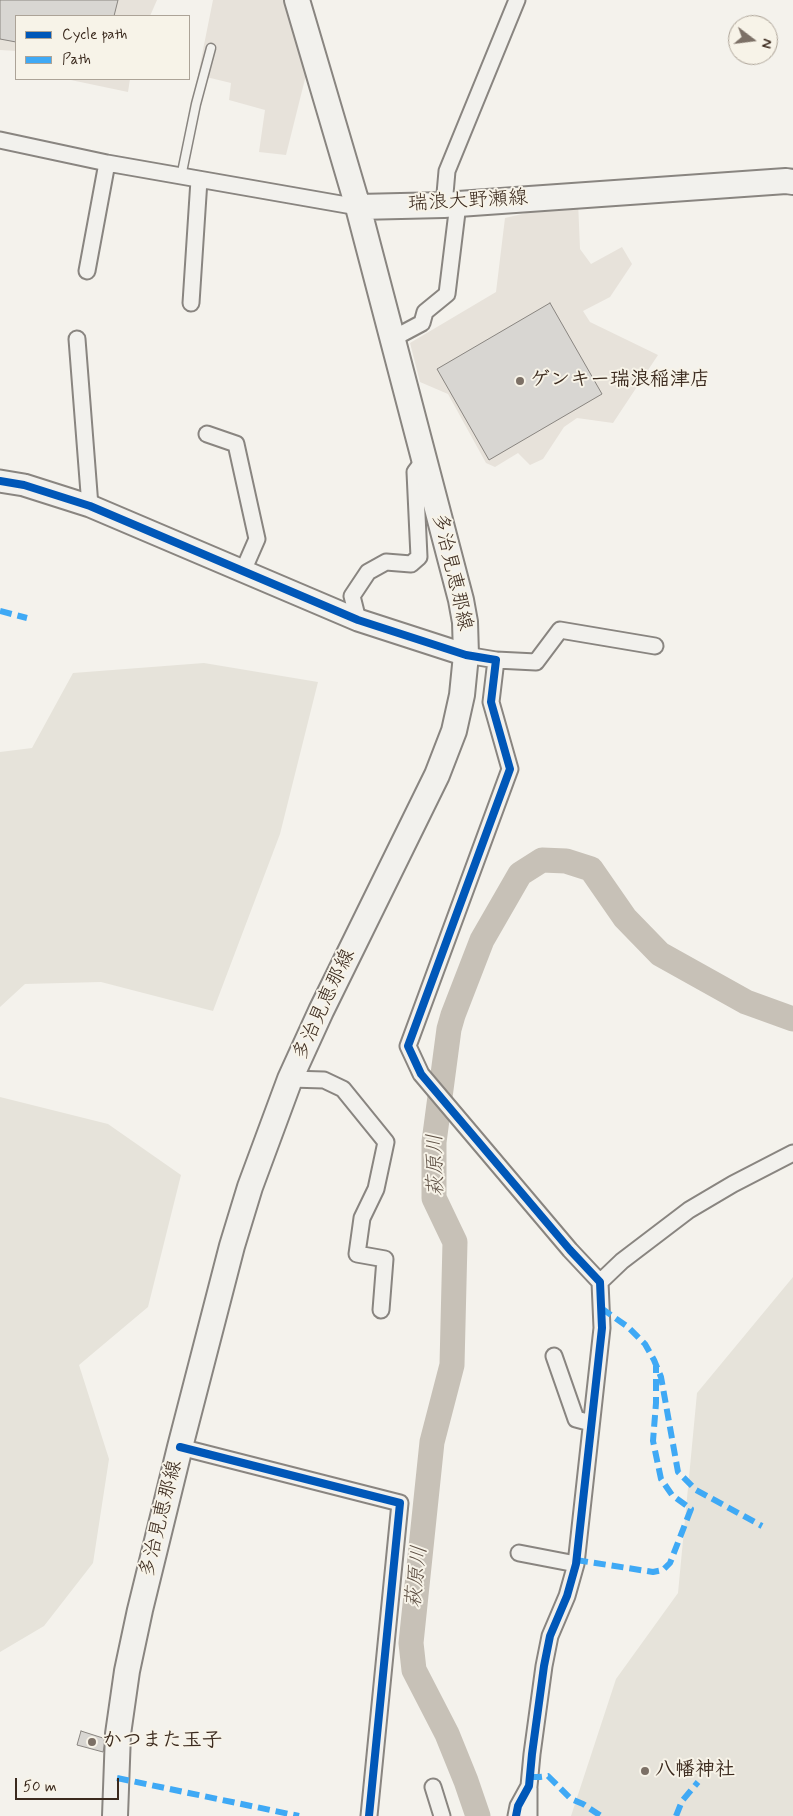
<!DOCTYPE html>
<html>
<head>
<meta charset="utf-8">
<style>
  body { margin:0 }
  #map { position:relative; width:793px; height:1816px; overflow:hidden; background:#f4f2ec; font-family:Mynerve,sans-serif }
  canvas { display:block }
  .legend { position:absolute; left:15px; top:15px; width:175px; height:65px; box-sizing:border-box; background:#f7f3e8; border:1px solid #aca397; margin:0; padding:6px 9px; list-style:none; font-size:15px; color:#3b2a1e }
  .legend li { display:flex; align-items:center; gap:10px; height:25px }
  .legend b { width:25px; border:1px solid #aca397 }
  .north { position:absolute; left:728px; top:15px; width:50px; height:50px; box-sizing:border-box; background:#f7f3e8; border:1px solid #aca397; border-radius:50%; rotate:105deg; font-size:14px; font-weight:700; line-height:20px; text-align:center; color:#3b2a1e }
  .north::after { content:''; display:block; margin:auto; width:18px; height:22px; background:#7c7066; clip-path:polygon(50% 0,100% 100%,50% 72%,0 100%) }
  .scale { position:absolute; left:15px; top:1778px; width:104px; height:22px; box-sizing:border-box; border:2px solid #3b2a1e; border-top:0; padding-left:6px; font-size:15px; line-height:18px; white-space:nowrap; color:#3b2a1e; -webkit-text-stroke:4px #f7f3e8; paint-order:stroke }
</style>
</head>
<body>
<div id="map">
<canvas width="793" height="1816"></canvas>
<ul class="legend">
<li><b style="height:6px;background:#0057b8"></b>Cycle path</li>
<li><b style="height:6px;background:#3fa9f5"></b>Path</li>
</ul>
<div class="north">N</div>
<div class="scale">50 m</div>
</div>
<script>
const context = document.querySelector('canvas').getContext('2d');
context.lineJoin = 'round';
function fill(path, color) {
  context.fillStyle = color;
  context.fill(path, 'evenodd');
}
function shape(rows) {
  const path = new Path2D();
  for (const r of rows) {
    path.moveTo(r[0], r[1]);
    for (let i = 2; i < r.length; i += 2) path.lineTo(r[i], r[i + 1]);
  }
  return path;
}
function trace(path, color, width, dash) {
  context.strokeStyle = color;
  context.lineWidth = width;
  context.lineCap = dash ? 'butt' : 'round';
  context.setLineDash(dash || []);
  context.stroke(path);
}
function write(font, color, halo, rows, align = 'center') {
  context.font = font + ' Mynerve,"Klee One",sans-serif';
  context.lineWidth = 4;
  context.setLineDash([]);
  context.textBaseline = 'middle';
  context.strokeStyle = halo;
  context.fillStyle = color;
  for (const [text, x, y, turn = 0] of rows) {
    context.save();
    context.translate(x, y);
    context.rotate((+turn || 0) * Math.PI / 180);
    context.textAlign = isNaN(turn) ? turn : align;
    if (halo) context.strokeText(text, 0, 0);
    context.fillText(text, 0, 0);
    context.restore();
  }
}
fill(shape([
  [0,0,157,0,150,16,16,16,16,51,0,50],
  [213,0,285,0,307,71,286,155,259,152,265,110,229,100,231,83,198,75],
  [66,79,130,79,128,92],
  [578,201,580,249,591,264,622,247,632,264,610,297,583,311,590,322,658,355,613,423,577,418,564,427,543,459,530,465,518,453,495,467,486,463,448,394,420,382,410,343,496,292,505,218]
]), '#e7e2da');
fill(shape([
  [204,663,318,682,280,834,213,1011,101,982,25,984,0,1007,0,752,32,748,73,673],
  [0,1097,108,1124,181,1175,148,1307,79,1365,109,1459,93,1563,44,1626,0,1652],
  [793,1277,793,1816,571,1816,616,1679,678,1593,697,1393]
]), '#e6e3da');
trace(shape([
  [478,1816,466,1781,447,1734,414,1670,411,1643,432,1442,452,1365,455,1242,434,1198,434,1142,449,1029,453,1015,482,940,520,874,542,860,566,861,591,869,625,918,660,954,746,1002,793,1019]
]), '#c7c1b7', 25);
const building = shape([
  [0,0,118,0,114,16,16,16,16,42,0,39,0,0],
  [550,303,602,394,489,460,437,369,550,303],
  [81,1731,106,1739,103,1752,77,1745,81,1731]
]);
fill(building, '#d8d6d2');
trace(building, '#898580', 1);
const lane = shape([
  [181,177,196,104,211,48]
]);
const street = shape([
  [0,140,107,163,358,207],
  [444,205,447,171,517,0],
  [87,271,107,163],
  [191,303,199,180],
  [77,339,90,506],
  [392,339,422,323,425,312,447,294,458,204],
  [207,434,236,444,257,539,243,571],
  [358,620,352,596,368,572,386,562,411,564,419,557,415,472,424,460],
  [466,655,496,660,491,702,510,769,408,1046,421,1074,570,1250,600,1282,602,1328,576,1564,567,1596,550,1636,544,1666,532,1754,529,1786,518,1806,516,1816],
  [496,660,536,662,560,630,655,646],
  [290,1079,324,1080,343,1089,386,1142,376,1189,362,1218,357,1254,385,1259,381,1310],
  [600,1282,622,1261,689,1210,733,1184,793,1153],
  [554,1356,576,1419,591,1423],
  [180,1447,400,1503,369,1816],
  [519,1553,576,1564],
  [433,1787,442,1816],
  [529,1816,529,1788]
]);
const secondary = shape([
  [0,481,24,485,90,506,358,620,466,655]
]);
const primary = shape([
  [358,207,444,205,786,181,793,182],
  [115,1816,118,1734,127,1671,140,1610,180,1447,232,1246,250,1187,290,1079,321,1011,437,775,454,731,462,695,466,655,465,622,461,600,358,207,297,0]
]);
trace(lane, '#898580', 11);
trace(street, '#898580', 19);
trace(secondary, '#898580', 25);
trace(primary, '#898580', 28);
trace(lane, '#f2f1ed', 8);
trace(street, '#f2f1ed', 15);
trace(secondary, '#f2f1ed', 21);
trace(primary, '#f2f1ed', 24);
trace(shape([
  [0,611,27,618],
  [601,1308,628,1327,645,1344,654,1360,661,1377,678,1472,696,1490,762,1526],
  [576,1560,653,1572,663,1570,670,1563,691,1509,672,1495,661,1479,653,1441,656,1403,656,1366],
  [530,1777,540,1777,548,1776,571,1799,583,1804,601,1816],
  [117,1778,299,1816],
  [676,1816,682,1801,698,1782]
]), '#3fa9f5', 6, [12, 6]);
trace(shape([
  [0,481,24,485,90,506,358,620,466,655,496,660,491,702,510,769,408,1046,421,1074,570,1250,600,1282,602,1328,576,1564,567,1596,550,1636,544,1666,532,1754,529,1786,518,1806,516,1816],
  [180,1447,400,1503,369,1816]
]), '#0057b8', 8);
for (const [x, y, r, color] of [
  [520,381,5,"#7c7066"],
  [92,1742,5,"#7c7066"],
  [645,1771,5,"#7c7066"]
]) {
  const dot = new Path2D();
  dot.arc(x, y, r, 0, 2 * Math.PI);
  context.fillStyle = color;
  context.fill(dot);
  trace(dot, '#f7f3e8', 2);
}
write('20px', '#3b2a1e', '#f7f3e8', [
  ["瑞浪大野瀬線",468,202,-3],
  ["多治見恵那線",451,572,77],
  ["多治見恵那線",325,1005,-65],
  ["多治見恵那線",162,1519,-76]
]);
write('bold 20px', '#3b2a1e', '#f7f3e8', [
  ["ゲンキー瑞浪稲津店",530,381],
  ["かつまた玉子",102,1742],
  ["八幡神社",655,1771]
], 'left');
write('italic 21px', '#5f5145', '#f7f3e8', [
  ["萩原川",437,1165,-91],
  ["萩原川",418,1577,-84]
]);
</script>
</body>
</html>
